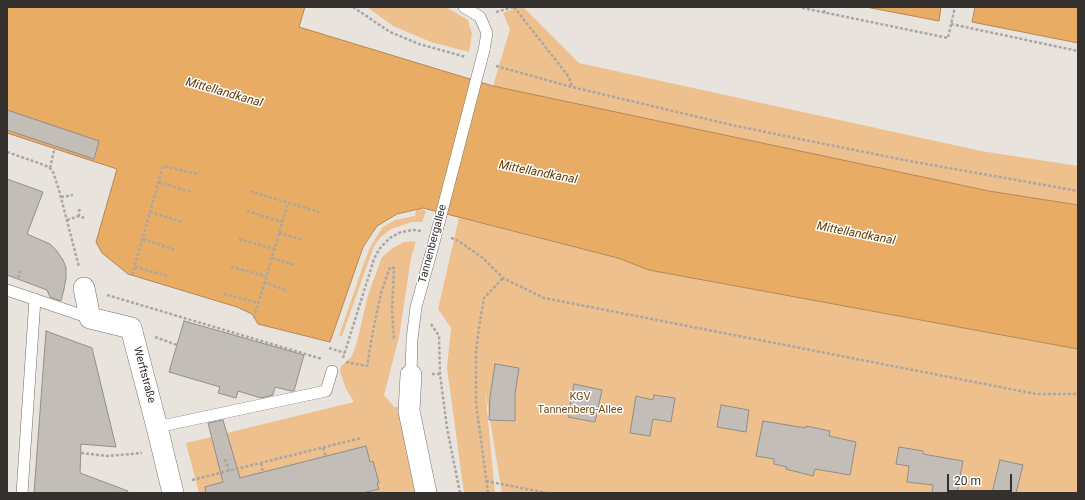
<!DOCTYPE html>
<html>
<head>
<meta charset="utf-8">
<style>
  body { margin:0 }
  #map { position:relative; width:1085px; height:500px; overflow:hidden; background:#e9e3dd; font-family:Roboto,sans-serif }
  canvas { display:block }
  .frame { position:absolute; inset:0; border:8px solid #33302e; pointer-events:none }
  .scale { position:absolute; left:947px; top:474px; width:65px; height:18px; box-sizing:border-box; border:2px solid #33302e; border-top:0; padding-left:5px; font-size:12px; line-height:14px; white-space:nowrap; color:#33302e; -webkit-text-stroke:3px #fff; paint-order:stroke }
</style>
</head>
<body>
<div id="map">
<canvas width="1085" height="500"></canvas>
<div class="frame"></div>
<div class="scale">20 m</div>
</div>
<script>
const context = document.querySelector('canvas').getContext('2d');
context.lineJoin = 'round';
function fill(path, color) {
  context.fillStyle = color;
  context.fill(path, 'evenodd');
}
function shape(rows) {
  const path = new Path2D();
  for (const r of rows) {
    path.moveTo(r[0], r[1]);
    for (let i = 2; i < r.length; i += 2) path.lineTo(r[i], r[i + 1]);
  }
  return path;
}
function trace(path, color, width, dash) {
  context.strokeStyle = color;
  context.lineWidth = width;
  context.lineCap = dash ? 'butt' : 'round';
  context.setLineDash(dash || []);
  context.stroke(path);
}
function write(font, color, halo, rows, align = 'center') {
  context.font = font + ' Roboto,sans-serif';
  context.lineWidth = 3;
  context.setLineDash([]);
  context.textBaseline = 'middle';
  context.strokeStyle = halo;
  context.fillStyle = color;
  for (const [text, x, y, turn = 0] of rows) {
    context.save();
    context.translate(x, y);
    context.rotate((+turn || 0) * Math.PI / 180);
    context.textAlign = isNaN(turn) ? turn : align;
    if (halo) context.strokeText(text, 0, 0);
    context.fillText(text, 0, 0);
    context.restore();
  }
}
fill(shape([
  [367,7,446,7,468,20,472,34,469,52,431,42,393,26],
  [520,7,523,7,579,63,981,151,1078,166,1078,205,989,191,493,86,510,29,503,13],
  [422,209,426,211,422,222,412,222,391,229,381,237,374,246,342,336,339,336,364,263,369,250,375,239,383,227,395,220,415,216,416,210],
  [459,218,618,258,649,270,1078,349,1078,493,502,493,485,389,495,493,464,493,447,368,451,328,438,309],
  [416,241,411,258,399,337,384,395,394,407,401,408,417,493,199,493,186,443,354,402,346,389,340,372,341,366,348,360,352,356,357,342,368,295,382,257,393,248,404,242]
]), '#edc08e');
const water = shape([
  [7,7,305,7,299,27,493,86,989,191,1078,205,1078,349,649,270,618,258,423,208,397,214,377,226,363,247,330,342,258,324,252,314,237,307,128,274,102,253,96,242,117,169,7,133,7,7],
  [866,7,941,7,939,21,866,7],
  [975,7,1078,7,1078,43,972,22,975,7]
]);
fill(water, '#e9ac65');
trace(water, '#b28754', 1);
const building = shape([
  [7,110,99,141,94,159,7,130,7,110],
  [7,179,43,192,27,234,50,244,56,250,63,260,66,268,66,278,64,289,61,301,50,297,47,290,7,275,7,179],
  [184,321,304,355,294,391,291,391,275,387,273,395,261,398,238,391,236,398,218,393,220,387,169,372,184,321],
  [46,331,92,348,116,447,81,444,80,473,128,491,127,493,34,493,46,331],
  [495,364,519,368,515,394,515,421,489,420,490,397,495,364],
  [574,384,602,390,595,422,568,417,574,384],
  [654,395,675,398,671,422,653,419,650,436,630,433,636,396,653,400,654,395],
  [721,405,749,410,746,432,717,427,721,405],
  [223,420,240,478,366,446,370,462,373,461,379,483,377,483,379,489,362,493,206,493,205,487,223,482,208,423,223,420],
  [763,421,806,428,806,426,830,431,829,436,856,442,850,475,815,469,813,476,786,469,787,467,774,464,774,459,756,456,763,421],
  [899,447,923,451,923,454,963,461,957,493,932,493,933,485,907,482,909,466,896,464,899,447],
  [1000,460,1023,465,1016,493,992,493,1000,460]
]);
fill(building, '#c3bdb8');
trace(building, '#928d88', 1);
const service = shape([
  [464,7,480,17,487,33,484,50],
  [7,290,90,318],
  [411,375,412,339,416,307,433,246],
  [157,427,326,391,332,371],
  [22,493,35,299]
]);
const minor = shape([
  [84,288,90,318,131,328,157,427,173,493],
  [411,375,409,411,426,493]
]);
trace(service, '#746f6a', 12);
trace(minor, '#746f6a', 22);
trace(shape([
  [353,7,390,32,419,44,466,57],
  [514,7,569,77,572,87],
  [803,7,803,8,948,38,955,7],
  [496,12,514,7],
  [824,13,825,7],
  [951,24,1078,51],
  [496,66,572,87,736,126,909,161,1078,191],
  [7,152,44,165,50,168,53,172,59,190,79,267],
  [50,168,55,146],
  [159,182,191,192],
  [250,191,319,212],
  [61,197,73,195],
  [80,209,79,211,79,216,84,218],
  [247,211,283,222],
  [150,212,183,222],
  [67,220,79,216],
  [279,233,303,240],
  [451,238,455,239,463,244,483,258,503,278,544,298,1036,394,1074,394,1078,393],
  [143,239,175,250],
  [239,239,274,249],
  [272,258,295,265],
  [135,267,168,276],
  [231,267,266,276],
  [132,275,163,166,198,174],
  [18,278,21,269],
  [264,282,288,291],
  [224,294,258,303],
  [107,295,322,359],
  [254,318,288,203],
  [431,324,439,336,440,374,447,428,460,493],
  [155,337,177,345],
  [329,348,345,353],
  [343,358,370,272,374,259,380,248,390,238,401,232,413,230,421,231],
  [346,362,367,366,372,336,381,293,390,267,394,268,392,311,394,339],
  [432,374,440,374],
  [323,448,326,456],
  [81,453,108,456,142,453],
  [225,459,229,471],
  [261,463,263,472],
  [192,480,361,438],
  [486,481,547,493],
  [488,493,476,403,476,352,479,327,484,298,503,278]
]), '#aba6a2', 2.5, [3, 2]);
trace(service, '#fff', 11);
trace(minor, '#fff', 21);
const serviceBridge = shape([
  [433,246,484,50]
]);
trace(serviceBridge, '#746f6a', 12, []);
trace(serviceBridge, '#fff', 11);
write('11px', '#33302e', '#fff', [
  ["Tannenbergallee",433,244,-75],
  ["Werftstraße",144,375,75]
]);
write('11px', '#734a15', '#fff', [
  ["KGV",580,397],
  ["Tannenberg-Allee",580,410]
]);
write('italic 12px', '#623a00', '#fff', [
  ["Mittellandkanal",224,93,16],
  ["Mittellandkanal",538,173,11],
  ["Mittellandkanal",856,234,11]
]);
</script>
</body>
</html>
